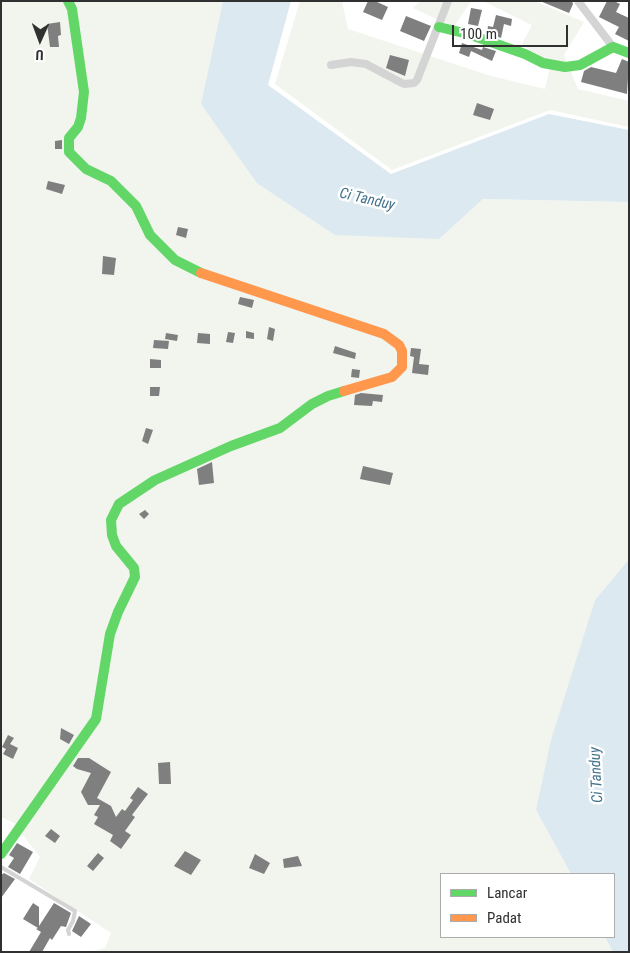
<!DOCTYPE html>
<html>
<head>
<meta charset="utf-8">
<style>
  body { margin:0 }
  #map { position:relative; width:630px; height:953px; overflow:hidden; background:#fff; font-family:"Roboto Condensed",sans-serif }
  canvas { display:block }
  .frame { position:absolute; inset:0; border:2px solid #303030; pointer-events:none }
  .legend { position:absolute; left:440px; top:873px; width:175px; height:65px; box-sizing:border-box; background:#fff; border:1px solid #acacac; margin:0; padding:6px 9px; list-style:none; font-size:15px; color:#303030 }
  .legend li { display:flex; align-items:center; gap:10px; height:25px }
  .legend b { width:25px; border:1px solid #acacac }
  .north { position:absolute; left:15px; top:15px; width:50px; height:50px; -webkit-text-stroke:4px #fff; paint-order:stroke; rotate:182deg; font-size:14px; font-weight:700; line-height:20px; text-align:center; color:#303030 }
  .north::after { content:''; display:block; margin:auto; width:18px; height:22px; background:#303030; clip-path:polygon(50% 0,100% 100%,50% 72%,0 100%) }
  .scale { position:absolute; left:452px; top:25px; width:116px; height:22px; box-sizing:border-box; border:2px solid #303030; border-top:0; padding-left:6px; font-size:15px; line-height:18px; white-space:nowrap; color:#303030; -webkit-text-stroke:4px #fff; paint-order:stroke }
</style>
</head>
<body>
<div id="map">
<canvas width="630" height="953"></canvas>
<div class="frame"></div>
<ul class="legend">
<li><b style="height:6px;background:#63d668"></b>Lancar</li>
<li><b style="height:6px;background:#ff974d"></b>Padat</li>
</ul>
<div class="north">U</div>
<div class="scale">100 m</div>
</div>
<script>
const context = document.querySelector('canvas').getContext('2d');
context.lineJoin = 'round';
function fill(path, color) {
  context.fillStyle = color;
  context.fill(path, 'evenodd');
}
function shape(rows) {
  const path = new Path2D();
  for (const r of rows) {
    path.moveTo(r[0], r[1]);
    for (let i = 2; i < r.length; i += 2) path.lineTo(r[i], r[i + 1]);
  }
  return path;
}
function trace(path, color, width, dash) {
  context.strokeStyle = color;
  context.lineWidth = width;
  context.lineCap = dash ? 'butt' : 'round';
  context.setLineDash(dash || []);
  context.stroke(path);
}
function write(font, color, halo, rows, align = 'center') {
  context.font = font + ' "Roboto Condensed",sans-serif';
  context.lineWidth = 5;
  context.setLineDash([]);
  context.textBaseline = 'middle';
  context.strokeStyle = halo;
  context.fillStyle = color;
  for (const [text, x, y, turn = 0] of rows) {
    context.save();
    context.translate(x, y);
    context.rotate((+turn || 0) * Math.PI / 180);
    context.textAlign = isNaN(turn) ? turn : align;
    if (halo) context.strokeText(text, 0, 0);
    context.fillText(text, 0, 0);
    context.restore();
  }
}
fill(shape([
  [1,1,223,1,201,105,439,239,483,199,629,202,629,559,595,600,536,810,571,874,441,874,441,937,605,937,613,952,91,952,105,948,111,933,29,879,40,857,14,823,1,817],
  [300,1,342,1,348,29,491,76,545,89,550,67,522,44,532,25,483,1,534,1,584,22,564,55,578,89,629,101,629,127,550,110,392,170,275,84],
  [420,1,471,1,454,27,413,8]
]), '#f1f5ed');
fill(shape([
  [223,1,291,1,268,85,391,174,549,114,629,130,629,202,483,199,439,239,335,235,257,183,201,104],
  [629,559,629,952,613,952,605,937,614,937,614,874,571,874,536,810,551,740,595,600]
]), '#dce9f0');
fill(shape([
  [368,1,375,1,388,7,382,20,363,12],
  [540,1,572,1,573,4,569,13],
  [607,1,614,1,620,4,616,12,629,18,629,41,615,34,619,27,599,17],
  [471,8,482,10,478,26,468,24],
  [496,15,512,19,511,26,504,24,501,38,487,33,488,26,493,27],
  [406,16,431,26,424,41,400,31],
  [60,22,61,35,58,36,59,47,50,47,47,24],
  [462,43,482,50,483,47,496,51,492,61,471,51,469,57,459,53],
  [390,55,409,60,405,76,386,68],
  [622,59,629,62,627,94,581,82,584,71,591,67,616,73],
  [477,103,494,109,490,120,473,115],
  [62,140,62,149,55,149,55,141],
  [48,181,65,185,62,194,46,189],
  [178,227,188,229,186,238,176,235],
  [103,256,116,258,114,275,102,274],
  [240,297,254,300,252,308,238,304],
  [269,327,275,329,273,341,267,339],
  [246,331,254,333,254,339,246,338],
  [228,332,235,333,233,343,226,342],
  [166,333,178,335,177,341,165,339],
  [198,333,210,334,210,344,197,343],
  [154,340,169,341,168,349,153,348],
  [335,346,356,353,355,359,333,353],
  [411,348,421,349,419,364,429,365,428,375,412,373,414,357,410,356],
  [150,359,161,360,161,368,150,368],
  [352,369,360,370,359,378,351,377],
  [150,387,160,387,159,396,150,396],
  [361,393,383,395,382,402,373,401,372,406,354,405,355,395],
  [146,428,153,430,148,444,142,441],
  [212,462,214,483,199,485,197,469],
  [363,466,393,473,390,485,360,479],
  [145,510,149,514,144,519,139,514],
  [61,728,74,735,69,744,60,739],
  [8,735,14,738,10,744,18,748,13,759,3,754,6,749,2,747],
  [78,758,89,758,111,772,97,798,111,806,116,817,122,809,125,811,133,800,130,798,138,787,148,794,132,815,135,817,125,831,131,835,121,849,110,841,113,835,94,824,98,817,94,815,100,805,88,805,81,792,91,773,77,769,73,766],
  [170,762,171,784,159,784,158,763],
  [51,829,60,836,55,843,45,836],
  [17,843,33,852,20,874,8,867,14,858,9,855],
  [185,851,201,860,191,875,174,866],
  [98,853,104,858,93,871,87,866],
  [255,854,270,863,264,874,249,868],
  [298,856,302,866,284,868,283,859],
  [4,873,15,879,1,898,1,875],
  [33,903,39,907,39,926,54,903,71,913,66,927,61,926,52,940,50,938,42,952,29,952,41,932,36,929,38,928,23,919],
  [79,916,91,924,81,937,72,931]
]), '#7f7f7f');
trace(shape([
  [1,867,75,911,73,921,68,930,69,934]
]), '#d4d4d4', 4);
trace(shape([
  [578,1,613,47],
  [331,65,351,62,366,64,400,82,404,84,414,83,417,80,448,1]
]), '#d4d4d4', 8);
trace(shape([
  [68,1,72,9,84,92,81,118,78,127,69,138,69,152,86,169,111,181,136,206,150,235,175,260,201,273],
  [439,27,468,34,525,54,543,63,565,67,580,65,613,47,629,53],
  [1,854,96,719,110,634,118,612,135,577,134,568,116,546,112,535,111,520,119,504,155,480,231,446,280,428,312,404,328,396,344,391]
]), '#63d668', 10);
trace(shape([
  [201,273,384,334,399,345,402,351,402,367,392,377,344,391]
]), '#ff974d', 10);
write('italic 15px', '#43738d', '#fff', [
  ["Ci Tanduy",367,200,13],
  ["Ci Tanduy",597,775,-93]
]);
</script>
</body>
</html>
